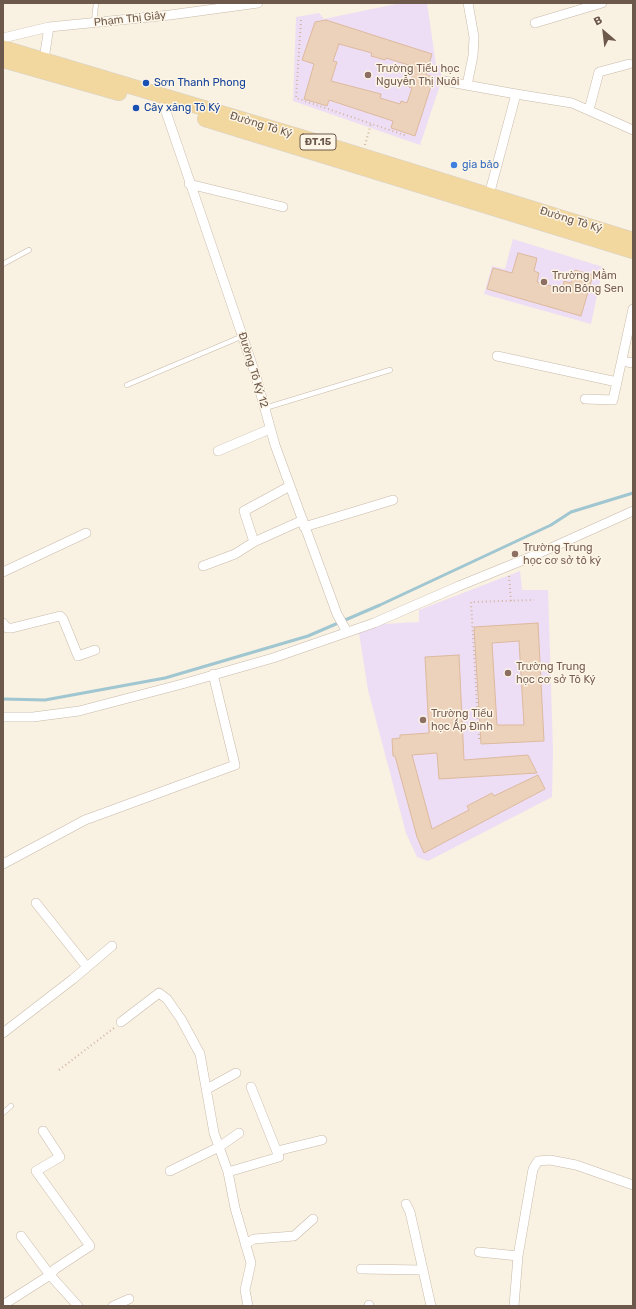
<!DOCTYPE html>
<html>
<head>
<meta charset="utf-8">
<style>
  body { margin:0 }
  #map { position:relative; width:636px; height:1309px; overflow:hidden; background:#f9f1e1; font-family:Rubik,sans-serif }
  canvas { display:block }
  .frame { position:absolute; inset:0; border:4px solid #6d594b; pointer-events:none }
  .north { position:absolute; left:584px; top:12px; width:40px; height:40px; -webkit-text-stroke:3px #fdf5e6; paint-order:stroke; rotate:332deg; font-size:11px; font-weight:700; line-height:16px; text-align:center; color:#6d594b }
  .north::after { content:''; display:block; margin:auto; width:14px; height:18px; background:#6d594b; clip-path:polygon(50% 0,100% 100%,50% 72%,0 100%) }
</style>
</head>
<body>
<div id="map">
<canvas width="636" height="1309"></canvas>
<div class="frame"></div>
<div class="north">B</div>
</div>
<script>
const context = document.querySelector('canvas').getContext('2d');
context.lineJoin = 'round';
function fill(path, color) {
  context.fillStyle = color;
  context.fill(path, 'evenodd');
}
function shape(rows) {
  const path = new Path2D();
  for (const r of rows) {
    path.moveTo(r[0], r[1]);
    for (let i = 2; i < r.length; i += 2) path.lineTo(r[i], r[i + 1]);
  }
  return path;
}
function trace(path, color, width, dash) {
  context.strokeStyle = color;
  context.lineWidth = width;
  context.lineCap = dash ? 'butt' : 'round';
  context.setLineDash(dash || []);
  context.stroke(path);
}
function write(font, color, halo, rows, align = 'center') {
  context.font = font + ' Rubik,sans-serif';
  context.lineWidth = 3;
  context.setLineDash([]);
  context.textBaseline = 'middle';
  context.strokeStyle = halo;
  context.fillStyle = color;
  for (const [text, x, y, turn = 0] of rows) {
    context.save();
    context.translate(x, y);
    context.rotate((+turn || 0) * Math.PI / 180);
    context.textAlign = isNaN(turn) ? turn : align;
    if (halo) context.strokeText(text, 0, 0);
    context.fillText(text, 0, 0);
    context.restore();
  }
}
fill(shape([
  [401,3,427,3,436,65,442,65,440,85,420,145,293,101,296,17,319,13,324,19],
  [513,239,603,267,591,324,484,294,492,266,505,269],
  [520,571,522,590,548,590,553,751,552,797,428,861,417,857,406,833,368,690,359,633,383,624,419,622,419,610]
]), '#eedef5');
trace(shape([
  [3,699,45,700,165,678,308,636,380,605,551,525,571,512,633,493]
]), '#9fc6d1', 3);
const building = shape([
  [326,20,432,54,426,75,434,77,415,136,391,128,393,121,329,100,327,106,304,99,314,64,302,60,315,22,326,20],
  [339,44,372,53,371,56,385,60,386,58,415,67,409,87,412,88,407,103,401,101,400,104,380,98,381,94,331,81,337,62,333,61,339,44],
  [518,253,537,258,534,271,539,273,537,282,562,289,564,281,571,283,575,270,593,275,581,316,487,289,493,268,512,273,518,253],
  [538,623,544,741,481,744,474,627,538,623],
  [519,641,524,725,497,725,492,643,519,641],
  [459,655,464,760,528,755,537,773,439,779,437,753,412,755,432,829,469,810,467,806,492,793,494,796,538,775,545,789,424,853,417,837,395,756,393,756,392,739,400,738,400,735,429,733,425,657,459,655]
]);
fill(building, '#ecd2bb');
trace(building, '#ddba9e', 1);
const service = shape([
  [94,22,96,3],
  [3,264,29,250],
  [127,385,243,336],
  [265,408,390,370],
  [3,1113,11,1106]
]);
const minor = shape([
  [535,23,602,3],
  [3,38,49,27,170,15,258,3],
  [44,59,49,27],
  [444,81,516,94,488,199],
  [467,85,473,56,474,37,468,3],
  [516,94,572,103,633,130],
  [164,106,255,373,275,445,337,614,347,632],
  [589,110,599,72,629,64],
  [189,184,283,207],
  [497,356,617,382],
  [622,361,633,363],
  [585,399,613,400,633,309],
  [218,451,270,429],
  [304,527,393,500],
  [254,542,244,511,290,486],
  [203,566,235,554,254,542,303,520],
  [3,572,86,533],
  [3,623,7,628,12,628,60,616,63,619,78,656,95,650],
  [3,717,33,717,79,711,182,684,273,658,374,623,459,586,533,556,633,511],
  [3,864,85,820,235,765,213,674],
  [36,903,87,967],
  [121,1022,159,993,167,999,181,1019,200,1054,214,1133,228,1172,235,1208,251,1263,245,1290,248,1306],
  [3,1033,73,979,112,946],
  [207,1089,236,1073],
  [277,1151,322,1140],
  [170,1171,219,1147,239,1133],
  [228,1172,279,1157,251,1087],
  [406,1204,410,1212,431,1306],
  [21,1236,50,1275,55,1269,90,1246,36,1171,60,1157,43,1131],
  [245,1244,254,1239,294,1236,313,1219],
  [479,1252,518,1256,514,1306],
  [518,1256,533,1169,538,1161,550,1160,576,1165,633,1185],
  [361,1269,423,1270],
  [3,1305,50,1275,78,1306],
  [369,1305,369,1306],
  [113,1306,129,1299]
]);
const primary = shape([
  [3,48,314,141,633,240],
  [3,60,119,93],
  [205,119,633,251]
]);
trace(service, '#c8b9aa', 5.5);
trace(minor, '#c8b9aa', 10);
trace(primary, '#d6d1cd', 16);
trace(shape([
  [301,20,296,98,407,136],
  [365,145,371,124],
  [509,576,511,601],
  [479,739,471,602,534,600],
  [59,1070,114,1028]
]), '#d0b59f', 2, [1, 3]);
trace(service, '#fff', 4.5);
trace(minor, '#fff', 9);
trace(primary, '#f2d89f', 15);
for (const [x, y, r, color] of [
  [368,75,4,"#8d6e63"],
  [146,83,4,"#1a4fb4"],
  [136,108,4,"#1a4fb4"],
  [454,165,4,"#3f7fe0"],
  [544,282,4,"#8d6e63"],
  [515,554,4,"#8d6e63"],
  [508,673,4,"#8d6e63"],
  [423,720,4,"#8d6e63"]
]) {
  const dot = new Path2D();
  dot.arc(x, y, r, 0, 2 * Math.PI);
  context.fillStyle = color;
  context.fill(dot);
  trace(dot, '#fdf5e6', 1.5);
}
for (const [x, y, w] of [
  [318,142,36]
]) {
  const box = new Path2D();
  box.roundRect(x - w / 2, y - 8, w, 16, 3);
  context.fillStyle = '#fdf5e6';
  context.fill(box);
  trace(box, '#6d594b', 1);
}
write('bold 10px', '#6d594b', null, [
  ["ĐT.15",318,142]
]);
write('11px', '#6d594b', '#fdf5e6', [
  ["Phạm Thị Giây",130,19,-6],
  ["Đường Tô Ký",261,125,17],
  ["Đường Tô Ký",571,220,17],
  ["Đường Tô Ký 12",253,370,73]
]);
write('11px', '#785e54', '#fdf5e6', [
  ["Trường Tiểu học",376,69],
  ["Nguyễn Thị Nuôi",376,82],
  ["Trường Mầm",552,276],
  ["non Bông Sen",552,289],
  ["Trường Trung",523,548],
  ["học cơ sở tô ký",523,561],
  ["Trường Trung",516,667],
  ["học cơ sở Tô Ký",516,680],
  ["Trường Tiểu",431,714],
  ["học Ấp Đình",431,727]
], 'left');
write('11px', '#164399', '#fdf5e6', [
  ["Sơn Thanh Phong",154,83],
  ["Cây xăng Tô Ký",144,108]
], 'left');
write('11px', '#366cbe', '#fdf5e6', [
  ["gia bảo",462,165]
], 'left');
</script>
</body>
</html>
